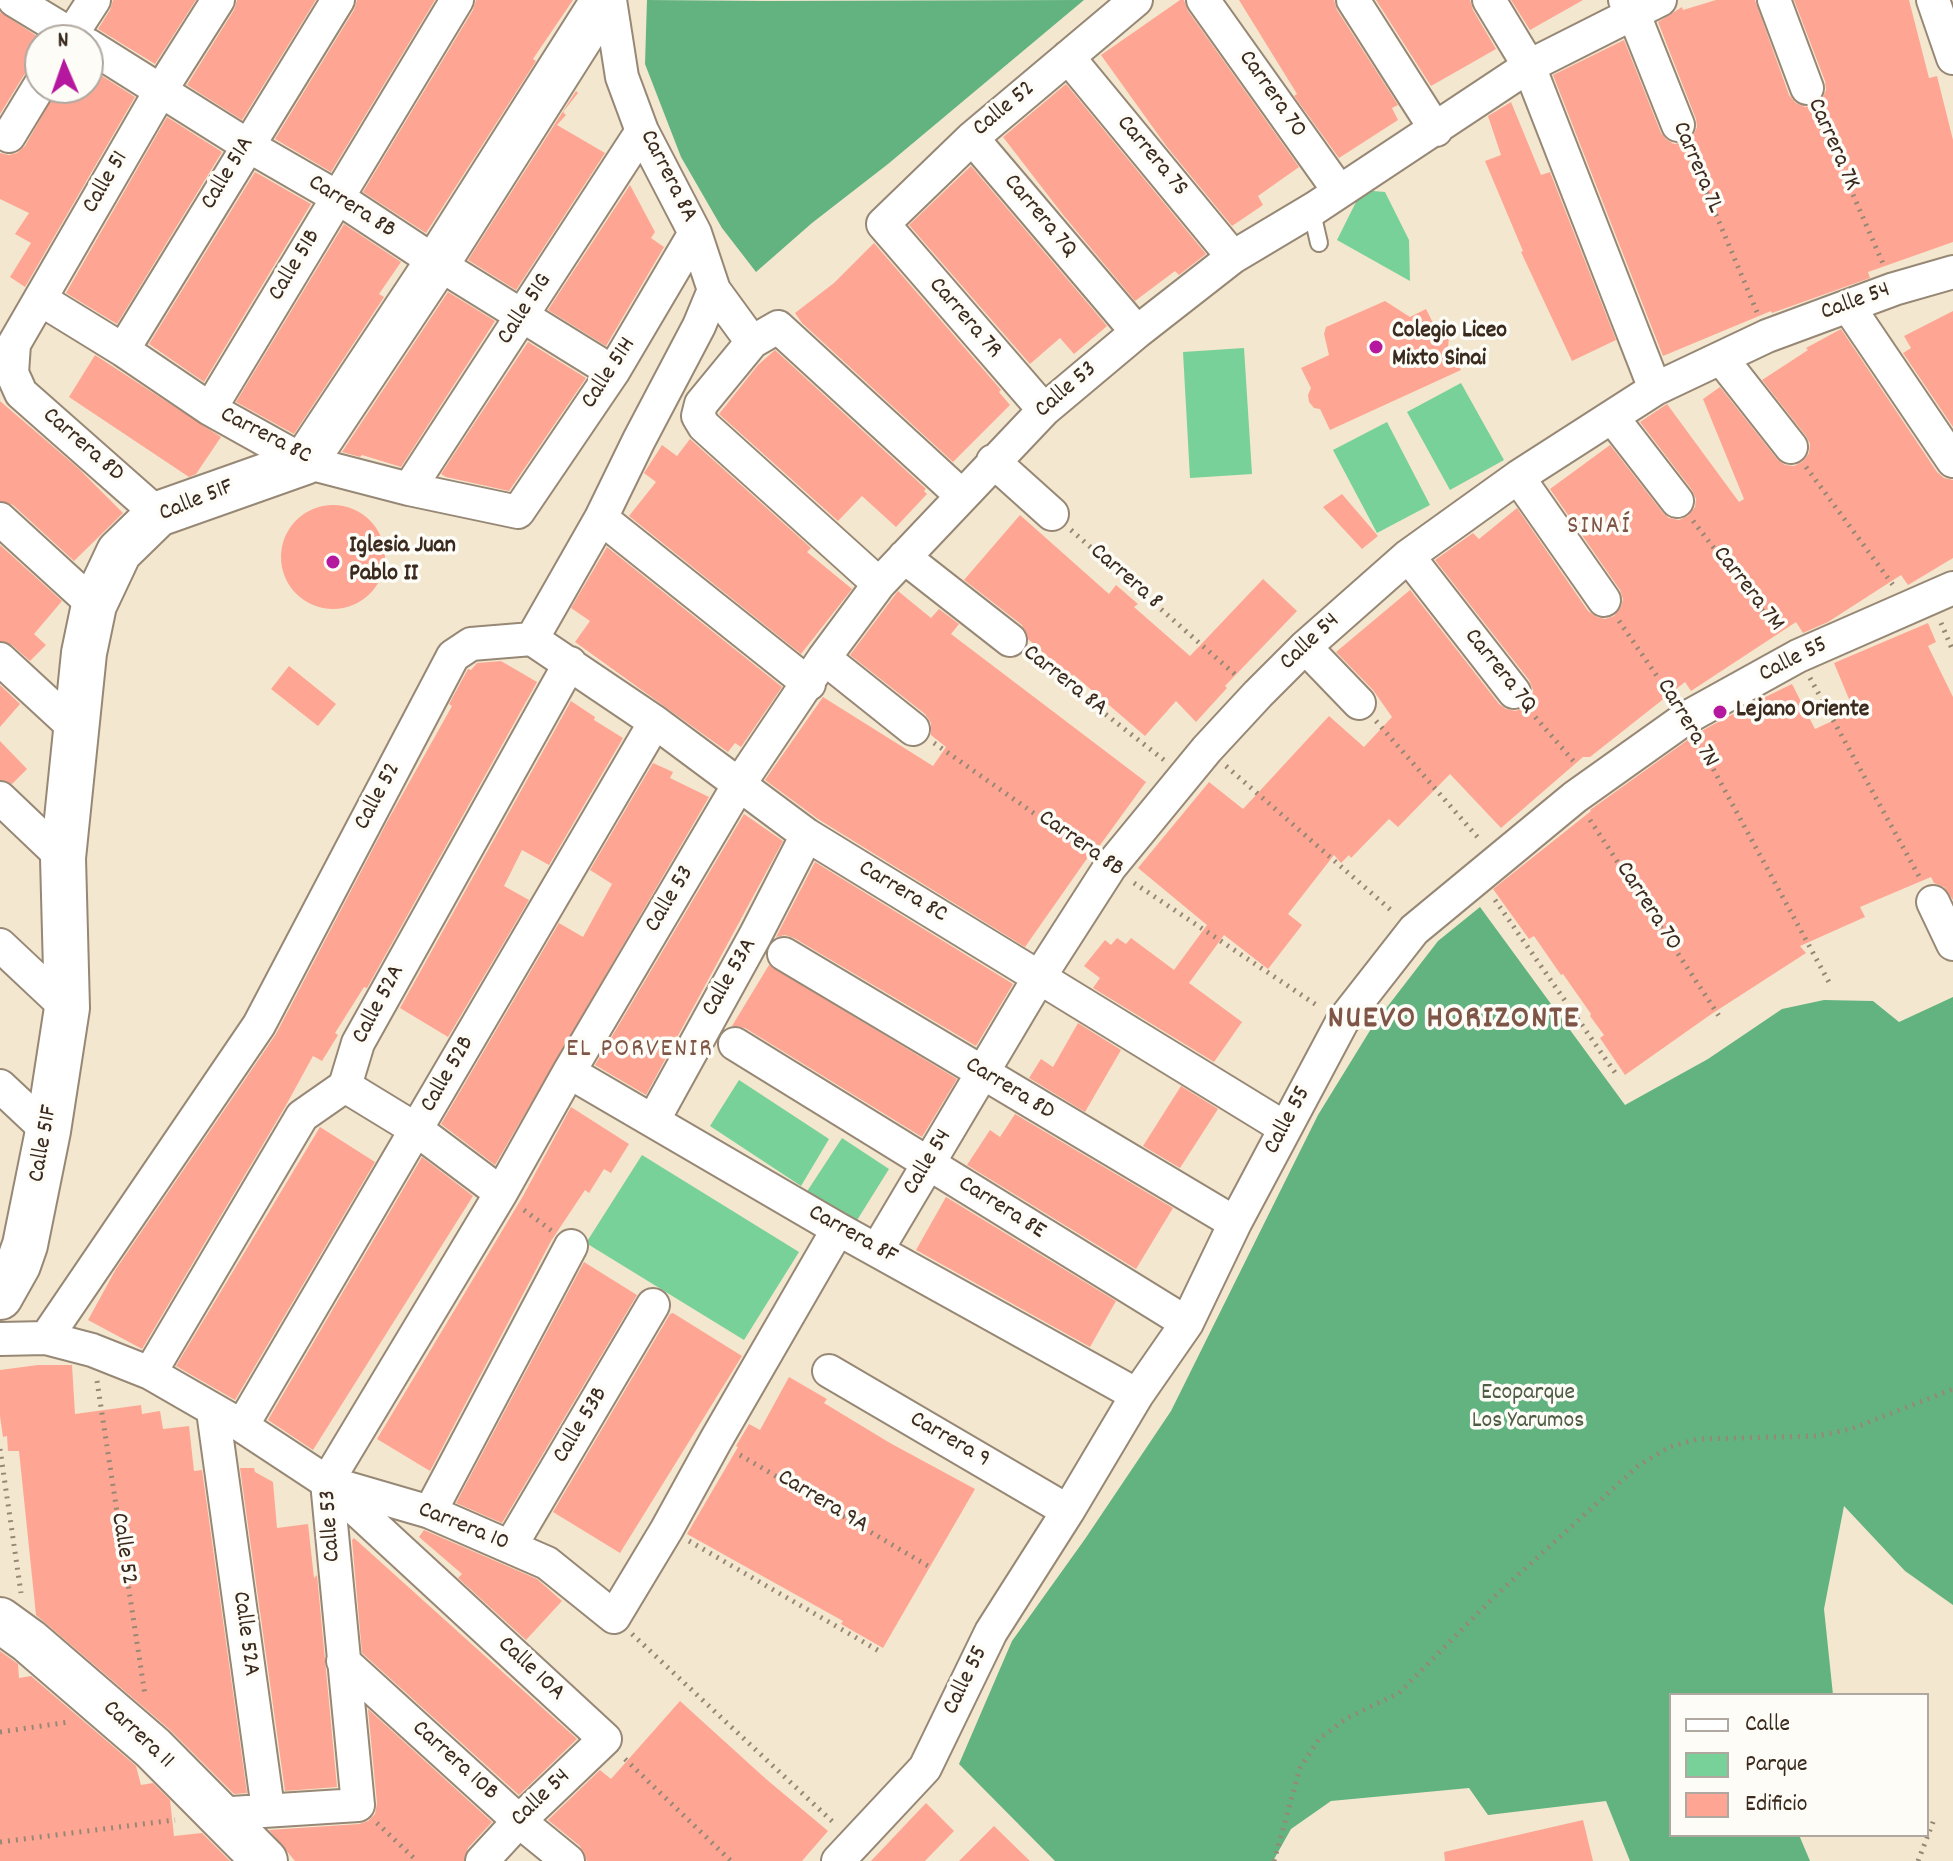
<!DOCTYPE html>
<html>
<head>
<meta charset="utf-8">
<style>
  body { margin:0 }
  #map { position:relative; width:1953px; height:1861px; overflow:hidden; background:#f3e7cf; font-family:Dekko,sans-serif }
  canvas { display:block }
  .legend { position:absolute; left:1669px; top:1693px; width:260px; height:144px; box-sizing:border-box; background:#fdfcf7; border:2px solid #afa8a0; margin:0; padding:10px 14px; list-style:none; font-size:24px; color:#3b2a1e }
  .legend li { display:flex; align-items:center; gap:16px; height:40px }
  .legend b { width:40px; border:2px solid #afa8a0 }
  .north { position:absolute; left:24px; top:24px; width:80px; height:80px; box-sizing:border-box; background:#fdfcf7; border:2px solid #afa8a0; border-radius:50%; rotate:358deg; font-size:22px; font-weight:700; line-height:32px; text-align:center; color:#3b2a1e }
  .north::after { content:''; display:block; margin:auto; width:28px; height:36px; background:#b5179e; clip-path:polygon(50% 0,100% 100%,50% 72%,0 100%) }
</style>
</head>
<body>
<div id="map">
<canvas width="1953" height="1861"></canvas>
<ul class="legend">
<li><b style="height:10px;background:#fff"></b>Calle</li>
<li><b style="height:22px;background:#78d198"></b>Parque</li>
<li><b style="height:22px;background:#fea693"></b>Edificio</li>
</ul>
<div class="north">N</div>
</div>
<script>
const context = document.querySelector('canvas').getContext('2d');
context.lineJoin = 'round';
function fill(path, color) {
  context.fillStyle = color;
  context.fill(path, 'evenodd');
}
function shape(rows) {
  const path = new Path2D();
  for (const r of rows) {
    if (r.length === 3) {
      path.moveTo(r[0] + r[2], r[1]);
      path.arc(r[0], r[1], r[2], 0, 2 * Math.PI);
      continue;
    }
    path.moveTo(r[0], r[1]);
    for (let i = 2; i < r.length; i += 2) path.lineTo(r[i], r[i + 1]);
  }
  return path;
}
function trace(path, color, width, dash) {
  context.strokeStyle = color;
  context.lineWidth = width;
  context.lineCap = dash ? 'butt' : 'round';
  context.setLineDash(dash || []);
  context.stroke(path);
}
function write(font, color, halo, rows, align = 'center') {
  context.font = font + ' Dekko,sans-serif';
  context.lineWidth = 7;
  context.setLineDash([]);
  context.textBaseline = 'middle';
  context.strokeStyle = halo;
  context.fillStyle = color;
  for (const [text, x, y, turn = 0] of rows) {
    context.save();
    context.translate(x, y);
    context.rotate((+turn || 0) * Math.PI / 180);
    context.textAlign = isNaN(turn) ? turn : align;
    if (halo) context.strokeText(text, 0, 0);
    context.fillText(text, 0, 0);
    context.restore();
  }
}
fill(shape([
  [1362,190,1385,192,1409,240,1410,281,1337,240],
  [1244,348,1252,474,1190,478,1183,352],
  [1461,383,1504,460,1450,490,1407,412],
  [1387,422,1430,505,1377,533,1333,450],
  [739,1080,829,1139,801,1186,710,1126],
  [842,1138,889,1169,854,1225,806,1193],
  [642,1155,799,1252,744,1340,586,1243]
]), '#78d198');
fill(shape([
  [647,0,766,1,1084,0,888,164,812,223,756,272,722,228,681,157,645,64],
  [1480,907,1625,1105,1708,1059,1782,1009,1824,1000,1873,1001,1899,1022,1953,997,1953,1605,1905,1571,1844,1506,1824,1609,1833,1695,1671,1695,1671,1835,1799,1835,1810,1861,1630,1861,1606,1801,1488,1815,1469,1788,1331,1801,1291,1829,1273,1861,1055,1861,959,1764,1012,1641,1085,1539,1171,1411,1318,1115,1374,1024,1438,941]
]), '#62b380');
fill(shape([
  [113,0,196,0,155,64,98,29,110,10],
  [237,0,316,0,242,120,187,85,234,10],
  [357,0,435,0,331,172,275,139,354,10],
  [476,0,573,0,533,59,536,61,426,233,363,192,473,10],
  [1180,0,1184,0,1188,11,1299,167,1258,196,1263,205,1232,226,1167,147,1101,55],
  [1239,0,1334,0,1337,10,1398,105,1392,108,1398,120,1339,158,1294,96,1297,94],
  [1376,0,1470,0,1473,10,1496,49,1431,86],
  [1511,0,1583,0,1530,30],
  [1716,0,1755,0,1789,95,1796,103,1805,107,1814,105,1821,101,1826,90,1825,81,1794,0,1909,0,1929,78,1937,76,1953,140,1953,242,1868,272,1870,278,1772,313,1771,311,1663,356,1553,75,1624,40,1661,133,1666,139,1674,144,1686,142,1693,136,1697,127,1696,119,1658,22,1682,7,1683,10],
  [0,12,43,40,40,40,40,66,32,68,24,75,0,114],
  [88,67,135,97,25,287,10,277,31,243,15,234,29,213,0,199,0,153,9,155,17,153,25,146,58,88,88,88],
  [1066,84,1206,254,1179,275,1175,271,1135,301,1064,216,1003,137],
  [576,91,578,93,563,112,566,115,557,125,605,153,516,290,468,260],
  [1511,102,1541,175,1550,172,1616,340,1572,361,1521,252,1523,251,1485,161,1501,155,1488,116],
  [167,117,222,152,117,324,66,293],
  [971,166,1107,326,1074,354,1060,338,1030,364,909,225],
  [255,172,311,204,204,382,149,344],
  [630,185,655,232,651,238,664,247,606,346,548,310],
  [344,224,401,262,379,294,384,297,294,434,236,402],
  [874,243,1001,390,999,392,1010,405,953,462,802,323,795,313,834,283],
  [448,292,495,321,401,467,362,455,360,457,342,452],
  [1385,301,1410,317,1426,309,1436,329,1449,336,1448,348,1461,370,1330,430,1320,409,1314,408,1309,402,1308,395,1311,388,1301,368,1329,355,1324,334,1326,327],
  [1953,311,1953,427,1903,353,1911,348,1904,336],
  [1841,329,1937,472,1944,478,1953,480,1953,558,1908,585,1901,575,1828,622,1803,633,1796,622,1691,691,1685,682,1590,757,1583,757,1501,828,1450,774,1398,827,1389,819,1351,858,1349,855,1341,863,1334,855,1288,914,1302,925,1268,969,1224,935,1189,983,1242,1022,1214,1062,1093,988,1100,978,1084,966,1105,940,1111,945,1117,938,1126,944,1131,938,1174,970,1207,925,1138,868,1209,782,1243,809,1329,716,1364,747,1392,717,1373,690,1336,652,1410,590,1407,586,1499,704,1506,709,1516,711,1526,706,1531,700,1533,690,1529,680,1435,560,1473,533,1479,539,1517,508,1588,611,1597,617,1605,619,1614,616,1621,607,1623,599,1620,590,1550,489,1610,445,1663,513,1669,518,1679,520,1688,516,1695,507,1696,499,1692,490,1640,422,1667,404,1739,502,1744,499,1703,399,1720,387,1777,459,1785,465,1794,466,1802,462,1809,453,1810,444,1806,436,1762,380,1808,350,1806,348],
  [528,342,586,378,509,491,446,477,441,474],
  [775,350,926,489,924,491,927,494,896,527,862,496,838,521,719,414,758,365],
  [95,355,221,437,196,474,189,477,69,397],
  [0,401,78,468,123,513,74,561,13,505,0,501],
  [690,439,811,548,807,552,852,589,801,654,629,516,656,482,644,473,662,445,677,456],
  [1342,494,1378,536,1362,549,1323,507],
  [333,557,52],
  [1020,515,1109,594,1116,585,1138,604,1134,607,1190,656,1263,579,1297,611,1225,686,1227,688,1196,722,1176,701,1145,736,1074,675,1072,677,1049,658,1028,639,1022,625,964,580],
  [0,545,62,601,34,634,46,645,30,661,12,645,0,641],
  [607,547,782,687,741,747,735,743,728,752,575,642,590,621,571,608],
  [898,591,931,618,939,609,959,624,951,634,1146,782,1095,852,1093,850,1025,947,818,819,765,780,823,697,933,766,946,747,931,735,931,723,925,714,850,655],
  [1928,623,1936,642,1928,646,1953,697,1953,900,1944,887,1934,883,1931,877,1860,907,1865,917,1800,946,1806,953,1710,1015,1625,1075,1600,1038,1604,1035,1590,1016,1591,1014,1563,974,1561,975,1534,936,1529,939,1493,889,1591,811,1590,810,1696,734,1755,702,1792,684,1815,729,1854,711,1834,663],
  [501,661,537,682,367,988,364,987,335,1033,338,1035,322,1061,313,1056,285,1107,142,1349,88,1320,116,1269,276,1034,387,822,452,706,449,704,468,669,471,670,477,663],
  [289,666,336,704,318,726,271,689],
  [0,685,20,704,0,727],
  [571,701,595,717,594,720,623,738,549,865,522,850,504,886,529,900,448,1037,400,1008],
  [0,741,27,769,12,784,0,780],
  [653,763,673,772,670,778,709,797,495,1165,441,1124,559,923,583,937,612,884,590,870],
  [744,814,783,841,646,1095,595,1065],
  [815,862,1013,984,976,1046,794,938,785,935,776,937],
  [769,965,957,1079,922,1137,745,1028,732,1026],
  [1078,1023,1121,1050,1085,1112,1029,1078,1041,1059,1053,1067],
  [1181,1086,1218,1109,1180,1168,1143,1146],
  [571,1107,629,1144,611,1173,604,1169,589,1193,585,1190,551,1241,430,1471,377,1439,523,1196],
  [1015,1114,1173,1208,1136,1269,967,1165,990,1130,1000,1137],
  [320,1127,375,1162,235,1400,176,1366],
  [422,1157,473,1196,313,1450,268,1420],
  [946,1197,1116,1301,1090,1347,916,1250],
  [584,1262,637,1295,502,1523,456,1503],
  [673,1313,742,1356,620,1553,553,1512,670,1314],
  [38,1365,72,1365,75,1414,141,1405,142,1414,160,1411,163,1429,189,1426,194,1471,202,1470,247,1793,234,1794,169,1729,36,1615,19,1451,8,1451,7,1436,3,1437,0,1416,0,1370],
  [789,1377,827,1399,824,1403,890,1443,975,1489,883,1648,841,1624,843,1621,687,1534,738,1447,736,1446,749,1424,760,1430],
  [240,1468,254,1468,255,1472,273,1482,277,1528,308,1524,314,1578,317,1575,337,1787,285,1791],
  [424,1530,537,1579,562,1601,526,1640,458,1578,462,1574,419,1537],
  [354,1538,577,1739,519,1795,362,1653,352,1540],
  [0,1651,18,1664,19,1678,31,1676,136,1766,141,1785,153,1783,170,1800,174,1836,202,1833,230,1861,0,1861],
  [680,1701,766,1779,828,1831,802,1861,587,1861,580,1846,548,1820,600,1770,611,1779],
  [368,1709,492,1822,468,1848,464,1861,295,1861,269,1830,359,1824,368,1821,375,1814,377,1803],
  [926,1803,954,1831,925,1861,871,1861],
  [1583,1820,1593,1861,1445,1861,1444,1852],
  [994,1826,1030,1861,959,1861]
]), '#fea693');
const lane = shape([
  [1315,208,1313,217,1319,243]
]);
const street = shape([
  [14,0,80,40],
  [610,0,622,77,642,131,695,233,714,290,752,342],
  [1203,0,1339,191],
  [1353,0,1436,130],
  [1489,0,1529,66,1655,389],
  [1625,0,1633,12,1678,125],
  [1774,0,1807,88],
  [1933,0,1953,58],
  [68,40,94,0],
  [88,45,247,145,337,197,437,263,613,372],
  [1068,57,1233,257],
  [9,136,40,85],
  [972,138,1137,332],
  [40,299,123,350,210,409,305,462,409,489,518,512,613,372,695,233],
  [1848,306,1953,461],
  [123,350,338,0],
  [1721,358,1791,447],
  [210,409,457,0],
  [1044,410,883,224,972,138,1136,0],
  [1612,417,1677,501],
  [993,461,1052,514],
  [1518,477,1604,600],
  [409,489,642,131],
  [158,514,21,393,12,373,14,344,161,90,218,0],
  [601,518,809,684],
  [0,519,94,605],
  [1408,556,1514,692],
  [904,557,1010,640],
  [879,584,704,426,698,416,701,404,752,342,778,327,961,495],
  [532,639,655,722,807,835,1285,1128],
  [532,639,601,518,639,440,699,326,714,290],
  [1305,647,1359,703],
  [824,658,913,729],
  [0,659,77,730],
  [0,798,63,858],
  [1933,902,1953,944],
  [0,945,67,1008],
  [784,954,1235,1223],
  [735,1044,1187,1323],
  [569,1072,838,1229,1137,1395],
  [0,1086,48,1131],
  [345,1086,417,1130,501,1193],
  [653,1121,755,936,807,835],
  [877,1250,1040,976,1110,867,1207,749,1258,694,1305,647,1408,556,1518,477,1655,389,1767,336,1894,289,1953,272],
  [46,1338,259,1025,453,656,471,644,532,639],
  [0,1339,46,1338,92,1350,150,1373,242,1426,327,1482,430,1512,547,1563,614,1617,667,1529,716,1440,838,1229],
  [829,1371,1068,1511],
  [150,1373,302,1116,345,1086,358,1043,570,663],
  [213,1411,268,1809],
  [242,1426,655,722],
  [332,1487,605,1739,519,1821,482,1861],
  [430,1512,571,1246],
  [510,1547,653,1305],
  [343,1661,519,1821,568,1861],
  [216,1814,358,1805,327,1482,501,1193,569,1072,738,786,824,658,879,584,1044,410,1137,332,1233,257,1315,208,1529,66,1660,0],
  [838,1861,925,1768,991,1632,1068,1511,1137,1395,1187,1323,1235,1223,1342,1022,1414,930,1575,797,1686,718,1798,656,1953,588]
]);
const secondary = shape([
  [0,1297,18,1265,25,1245,48,1131,67,1008,63,858,84,653,94,605,119,552,158,514,305,462,437,263,604,0],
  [0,1620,29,1641,153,1748,265,1861]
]);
trace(lane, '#978876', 20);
trace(street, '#978876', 36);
trace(secondary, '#978876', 48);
trace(shape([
  [1818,114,1884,266],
  [1688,148,1757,312],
  [1806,467,1893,585],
  [1693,521,1780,633],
  [1071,530,1238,677],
  [1619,621,1670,695],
  [1941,623,1953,651],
  [1030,655,1164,760],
  [1810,678,1921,880],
  [1530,711,1576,764],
  [1376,721,1480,840],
  [1698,741,1831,986],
  [934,743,1089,852],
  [1226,766,1393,912],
  [1590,820,1719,1016],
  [1134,883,1318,1006],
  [1495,900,1616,1074],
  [524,1210,552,1231],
  [97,1381,145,1695],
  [0,1449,21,1593],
  [740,1455,928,1566],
  [689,1541,879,1651],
  [632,1634,835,1824],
  [0,1732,69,1722],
  [625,1759,731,1861],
  [377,1823,417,1861],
  [0,1842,175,1820],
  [1274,1861,1300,1768,1319,1739,1347,1718,1399,1693,1495,1596,1638,1466,1669,1447,1698,1439,1816,1436,1851,1429,1953,1389],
  [1918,1861,1935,1817]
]), '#978876', 5, [2, 6]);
trace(lane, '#fff', 16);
trace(street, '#fff', 32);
trace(secondary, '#fff', 44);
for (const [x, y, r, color] of [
  [1376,347,8,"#b5179e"],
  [333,562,8,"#b5179e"],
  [1720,712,8,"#b5179e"]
]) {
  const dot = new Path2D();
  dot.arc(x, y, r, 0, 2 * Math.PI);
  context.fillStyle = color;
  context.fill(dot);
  trace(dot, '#fdfcf7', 3);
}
write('24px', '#3b2a1e', '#fdfcf7', [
  ["Carrera 7O",1271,95,55],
  ["Calle 52",1005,110,-40],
  ["Carrera 7K",1832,145,66],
  ["Carrera 7S",1151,157,50],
  ["Carrera 7L",1696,168,67],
  ["Calle 51A",229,174,-59],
  ["Carrera 8A",667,177,63],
  ["Calle 51",107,183,-60],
  ["Carrera 8B",351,208,32],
  ["Carrera 7Q",1039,217,50],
  ["Calle 51B",296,266,-59],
  ["Calle 54",1856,303,-20],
  ["Calle 51G",526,310,-57],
  ["Carrera 7R",964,319,49],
  ["Calle 51H",610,374,-57],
  ["Calle 53",1067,391,-41],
  ["Carrera 8C",265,437,27],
  ["Carrera 8D",82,446,41],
  ["Calle 51F",197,502,-22],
  ["Carrera 8",1125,578,41],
  ["Carrera 7M",1747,590,52],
  ["Calle 54",1311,643,-43],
  ["Calle 55",1794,661,-27],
  ["Carrera 7Q",1499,672,51],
  ["Carrera 8A",1064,682,38],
  ["Carrera 7N",1686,724,59],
  ["Calle 52",379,797,-62],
  ["Carrera 8B",1080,845,35],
  ["Carrera 8C",902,893,31],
  ["Calle 53",671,900,-59],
  ["Carrera 7O",1647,907,57],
  ["Calle 53A",731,978,-60],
  ["Calle 52A",380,1005,-62],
  ["Calle 52B",449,1075,-60],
  ["Carrera 8D",1009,1090,31],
  ["Calle 55",1289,1121,-62],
  ["Calle 51F",45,1144,-80],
  ["Calle 54",929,1163,-59],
  ["Carrera 8E",1001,1209,32],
  ["Carrera 8F",852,1236,29],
  ["Calle 53B",582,1426,-59],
  ["Carrera 9",949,1441,30],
  ["Carrera 9A",822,1503,31],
  ["Calle 53",332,1526,-94],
  ["Carrera 10",463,1528,22],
  ["Calle 52",122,1549,81],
  ["Calle 52A",244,1634,82],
  ["Calle 10A",530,1670,43],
  ["Calle 55",967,1681,-64],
  ["Carrera 11",137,1736,43],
  ["Carrera 10B",454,1762,42],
  ["Calle 54",542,1799,-44]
]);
write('bold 24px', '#3b2a1e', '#fdfcf7', [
  ["Colegio Liceo",1392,333],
  ["Mixto Sinai",1392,361],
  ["Iglesia Juan",349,548],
  ["Pablo II",349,576],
  ["Lejano Oriente",1736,712]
], 'left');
write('24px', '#4d5c43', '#fdfcf7', [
  ["Ecoparque",1528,1395],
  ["Los Yarumos",1528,1423]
]);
context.letterSpacing = '2px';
write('26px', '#7f5547', '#fdfcf7', [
  ["SINAÍ",1599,528],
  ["EL PORVENIR",640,1051]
]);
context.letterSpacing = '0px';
context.letterSpacing = '2px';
write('bold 32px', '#7f5547', '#fdfcf7', [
  ["NUEVO HORIZONTE",1454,1022]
]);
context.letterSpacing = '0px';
</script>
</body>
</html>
